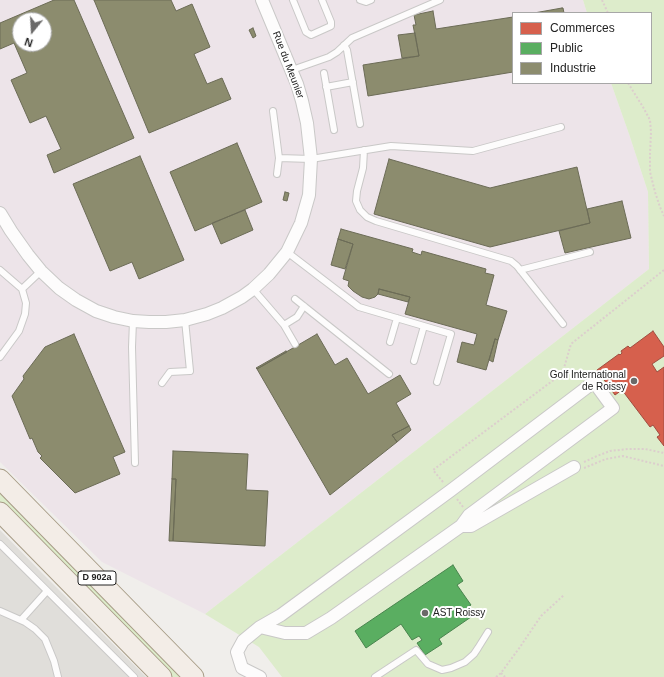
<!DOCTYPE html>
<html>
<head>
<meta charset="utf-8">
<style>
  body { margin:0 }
  #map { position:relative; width:664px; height:677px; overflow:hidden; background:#f0eeeb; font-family:Helvetica,sans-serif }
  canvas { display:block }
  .legend { position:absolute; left:512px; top:12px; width:140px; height:72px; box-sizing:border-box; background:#fff; border:1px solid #a7a7a7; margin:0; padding:5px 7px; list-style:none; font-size:12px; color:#222 }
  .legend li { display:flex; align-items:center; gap:8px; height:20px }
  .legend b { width:20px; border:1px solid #a7a7a7 }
  .north { position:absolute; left:12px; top:12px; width:40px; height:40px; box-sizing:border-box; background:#fff; border:1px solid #a7a7a7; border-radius:50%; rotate:198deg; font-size:11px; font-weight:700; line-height:16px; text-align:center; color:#222 }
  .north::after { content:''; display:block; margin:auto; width:14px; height:18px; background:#6a6968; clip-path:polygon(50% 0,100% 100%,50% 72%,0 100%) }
</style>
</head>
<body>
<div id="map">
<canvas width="664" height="677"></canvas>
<ul class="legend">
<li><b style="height:11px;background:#d6604d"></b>Commerces</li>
<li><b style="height:11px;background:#5aae61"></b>Public</li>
<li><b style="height:11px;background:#8c8c6e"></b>Industrie</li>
</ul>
<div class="north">N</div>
</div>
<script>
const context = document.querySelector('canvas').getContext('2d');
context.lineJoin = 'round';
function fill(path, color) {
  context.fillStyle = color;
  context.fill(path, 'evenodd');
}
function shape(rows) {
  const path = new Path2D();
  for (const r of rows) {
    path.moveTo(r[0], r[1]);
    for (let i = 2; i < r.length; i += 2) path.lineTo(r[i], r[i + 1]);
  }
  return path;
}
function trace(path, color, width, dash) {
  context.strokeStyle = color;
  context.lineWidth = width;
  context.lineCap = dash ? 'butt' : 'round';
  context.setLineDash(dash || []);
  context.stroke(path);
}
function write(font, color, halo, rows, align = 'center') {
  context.font = font + ' Helvetica,sans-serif';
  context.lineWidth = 4;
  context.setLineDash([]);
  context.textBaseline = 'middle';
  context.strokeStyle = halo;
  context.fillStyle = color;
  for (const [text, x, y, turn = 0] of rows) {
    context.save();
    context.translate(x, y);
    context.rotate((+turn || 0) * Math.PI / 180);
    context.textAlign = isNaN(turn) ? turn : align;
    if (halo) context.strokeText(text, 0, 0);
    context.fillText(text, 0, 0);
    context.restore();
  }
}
fill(shape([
  [0,0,583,0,587,13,513,13,513,83,611,83,629,134,648,192,649,269,205,614,102,562,0,462],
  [20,20,44,20,44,44,20,44]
]), '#ede4e9');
fill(shape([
  [0,530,42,573,146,677,0,677]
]), '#e0deda');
fill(shape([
  [583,0,664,0,664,677,282,677,259,647,205,614,649,269,648,192,629,134,611,83,651,83,651,13,587,13],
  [0,487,186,677,170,677,0,505]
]), '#ddeccb');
const shops = shape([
  [653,331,664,347,664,356,652,364,657,372,664,367,664,446,657,437,660,435,653,425,650,427,622,390,615,395,597,370,619,354,620,355,622,353,621,351,628,346,630,348,653,331]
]);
fill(shops, '#d6604d');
trace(shops, '#a04d40', 1);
const public = shape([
  [453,565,463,581,457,585,471,605,465,609,471,617,439,639,442,644,425,655,417,643,422,640,419,636,412,640,401,624,366,648,355,631,453,565]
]);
fill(public, '#5aae61');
trace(public, '#49844e', 1);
const industry = shape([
  [54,0,74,0,134,138,54,173,47,155,61,149,46,116,30,123,11,80,27,73,14,43,0,49,0,23,54,0],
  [20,20,44,20,44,44,20,44,20,20],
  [94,0,171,0,176,11,192,4,210,47,194,54,207,84,222,78,231,99,149,133,94,0],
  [562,8,563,8,564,13,534,13,562,8],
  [433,11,436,29,513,17,513,72,368,96,363,65,419,56,413,25,416,25,414,15,433,11],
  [253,28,256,36,253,38,249,30,253,28],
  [415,33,419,56,402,58,398,35,415,33],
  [237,143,262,202,195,231,170,172,237,143],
  [140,156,184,260,139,279,132,262,110,271,73,184,140,156],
  [389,159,490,188,577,167,590,223,490,247,374,214,389,159],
  [285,192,289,193,287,201,283,200,285,192],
  [622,201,631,238,565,253,559,231,590,223,587,209,622,201],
  [245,210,253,230,221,244,212,223,245,210],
  [341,229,413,249,412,252,421,255,422,251,486,269,485,273,494,275,486,305,507,311,498,340,495,339,486,370,457,362,462,342,474,345,477,334,405,314,410,297,379,289,378,294,375,297,369,299,362,297,353,291,348,286,349,281,343,279,353,244,338,239,341,229],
  [338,239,353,244,345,269,331,265,338,239],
  [379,289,410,297,408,302,378,294,379,289],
  [74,334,125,452,113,457,120,474,75,493,40,458,42,456,38,452,32,438,30,439,12,396,24,379,23,376,45,347,74,334],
  [317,334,335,365,347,358,368,394,400,375,411,394,396,403,409,426,392,435,397,442,330,495,257,369,317,334],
  [495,339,498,340,493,362,489,360,495,339],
  [286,351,287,352,257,369,256,368,286,351],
  [409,426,411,430,397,442,392,435,409,426],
  [173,451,248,454,246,490,268,491,265,546,173,541,176,479,172,479,173,451],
  [172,479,176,479,173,541,169,541,172,479]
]);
fill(industry, '#8c8c6e');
trace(industry, '#6c6c57', 1);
const lane = shape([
  [293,0,306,32,311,35,331,26,331,22,322,0],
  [360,0,366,2,371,0],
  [344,45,347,50,360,124],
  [292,70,329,57,337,52,352,38,440,0],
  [324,73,334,130],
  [326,87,353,82],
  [273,111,279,158],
  [364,150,363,168,357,191,356,201,360,210,367,217,376,221,511,261,517,266,563,324],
  [277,174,279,158,311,159,391,146,473,151,561,127],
  [287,252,359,307,451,334,437,382],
  [0,270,22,289,41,271],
  [520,270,590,252],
  [253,289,284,325,295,344],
  [295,299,389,374],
  [133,321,132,347,135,463],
  [284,325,297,317,304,306],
  [390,342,397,318],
  [0,357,19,331,25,314,26,303,22,289],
  [414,361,424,326],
  [162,383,170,372,190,371,185,320],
  [0,544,134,677],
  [0,611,25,622,35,629,45,639,54,661,58,677],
  [21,620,47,591],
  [375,677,416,650,428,664,442,670,451,668,465,662,474,654,478,648,488,632]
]);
const street = shape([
  [0,213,11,231,28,255,41,271,59,288,76,300,96,311,114,317,133,321,149,322,166,322,185,320,207,314,222,308,242,297,253,289,269,274,287,252,301,223,309,195,311,159,307,123,302,101,297,84,262,0],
  [461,526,471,526,574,467],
  [260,627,285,633,306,633,331,618,461,526,469,515,613,408,594,382,450,491,281,615,260,627,243,641,237,652,242,668,260,677]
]);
const primary = shape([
  [0,479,194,677],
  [0,512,162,677]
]);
trace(lane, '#c9c8c7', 8);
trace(street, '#c9c8c7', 14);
trace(primary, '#a79c86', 21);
trace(shape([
  [602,0,608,13],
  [628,83,643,107,650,120,651,132,650,154,650,172,655,192,660,207,664,216],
  [584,462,597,456,610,451,628,449,645,449,664,453],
  [584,468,606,459,623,456,664,466],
  [443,482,433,470,559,376,564,368,571,344,664,270],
  [457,499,463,507],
  [501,673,505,677],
  [496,677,501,673,520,647,541,616,564,595]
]), '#dccecd', 2, [2, 2]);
trace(lane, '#fdfcfc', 6);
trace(street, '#fdfcfc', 12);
trace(primary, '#f3ede7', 19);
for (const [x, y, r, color] of [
  [634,381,4,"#6a6968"],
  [425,613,4,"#6a6968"]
]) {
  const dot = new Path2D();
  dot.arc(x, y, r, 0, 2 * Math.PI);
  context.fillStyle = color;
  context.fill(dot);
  trace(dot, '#fff', 1.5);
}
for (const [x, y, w] of [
  [97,578,38]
]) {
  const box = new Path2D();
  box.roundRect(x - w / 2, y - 7, w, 14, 3);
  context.fillStyle = '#fff';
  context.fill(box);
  trace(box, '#222', 1);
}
write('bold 9px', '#222', null, [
  ["D 902a",97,578]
]);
write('10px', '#222', '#fff', [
  ["Rue du Meunier",288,65,69]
]);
write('10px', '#222', '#fff', [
  ["Golf International",626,375],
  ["de Roissy",626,387],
  ["AST Roissy",433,613,"left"]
], 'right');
</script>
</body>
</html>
